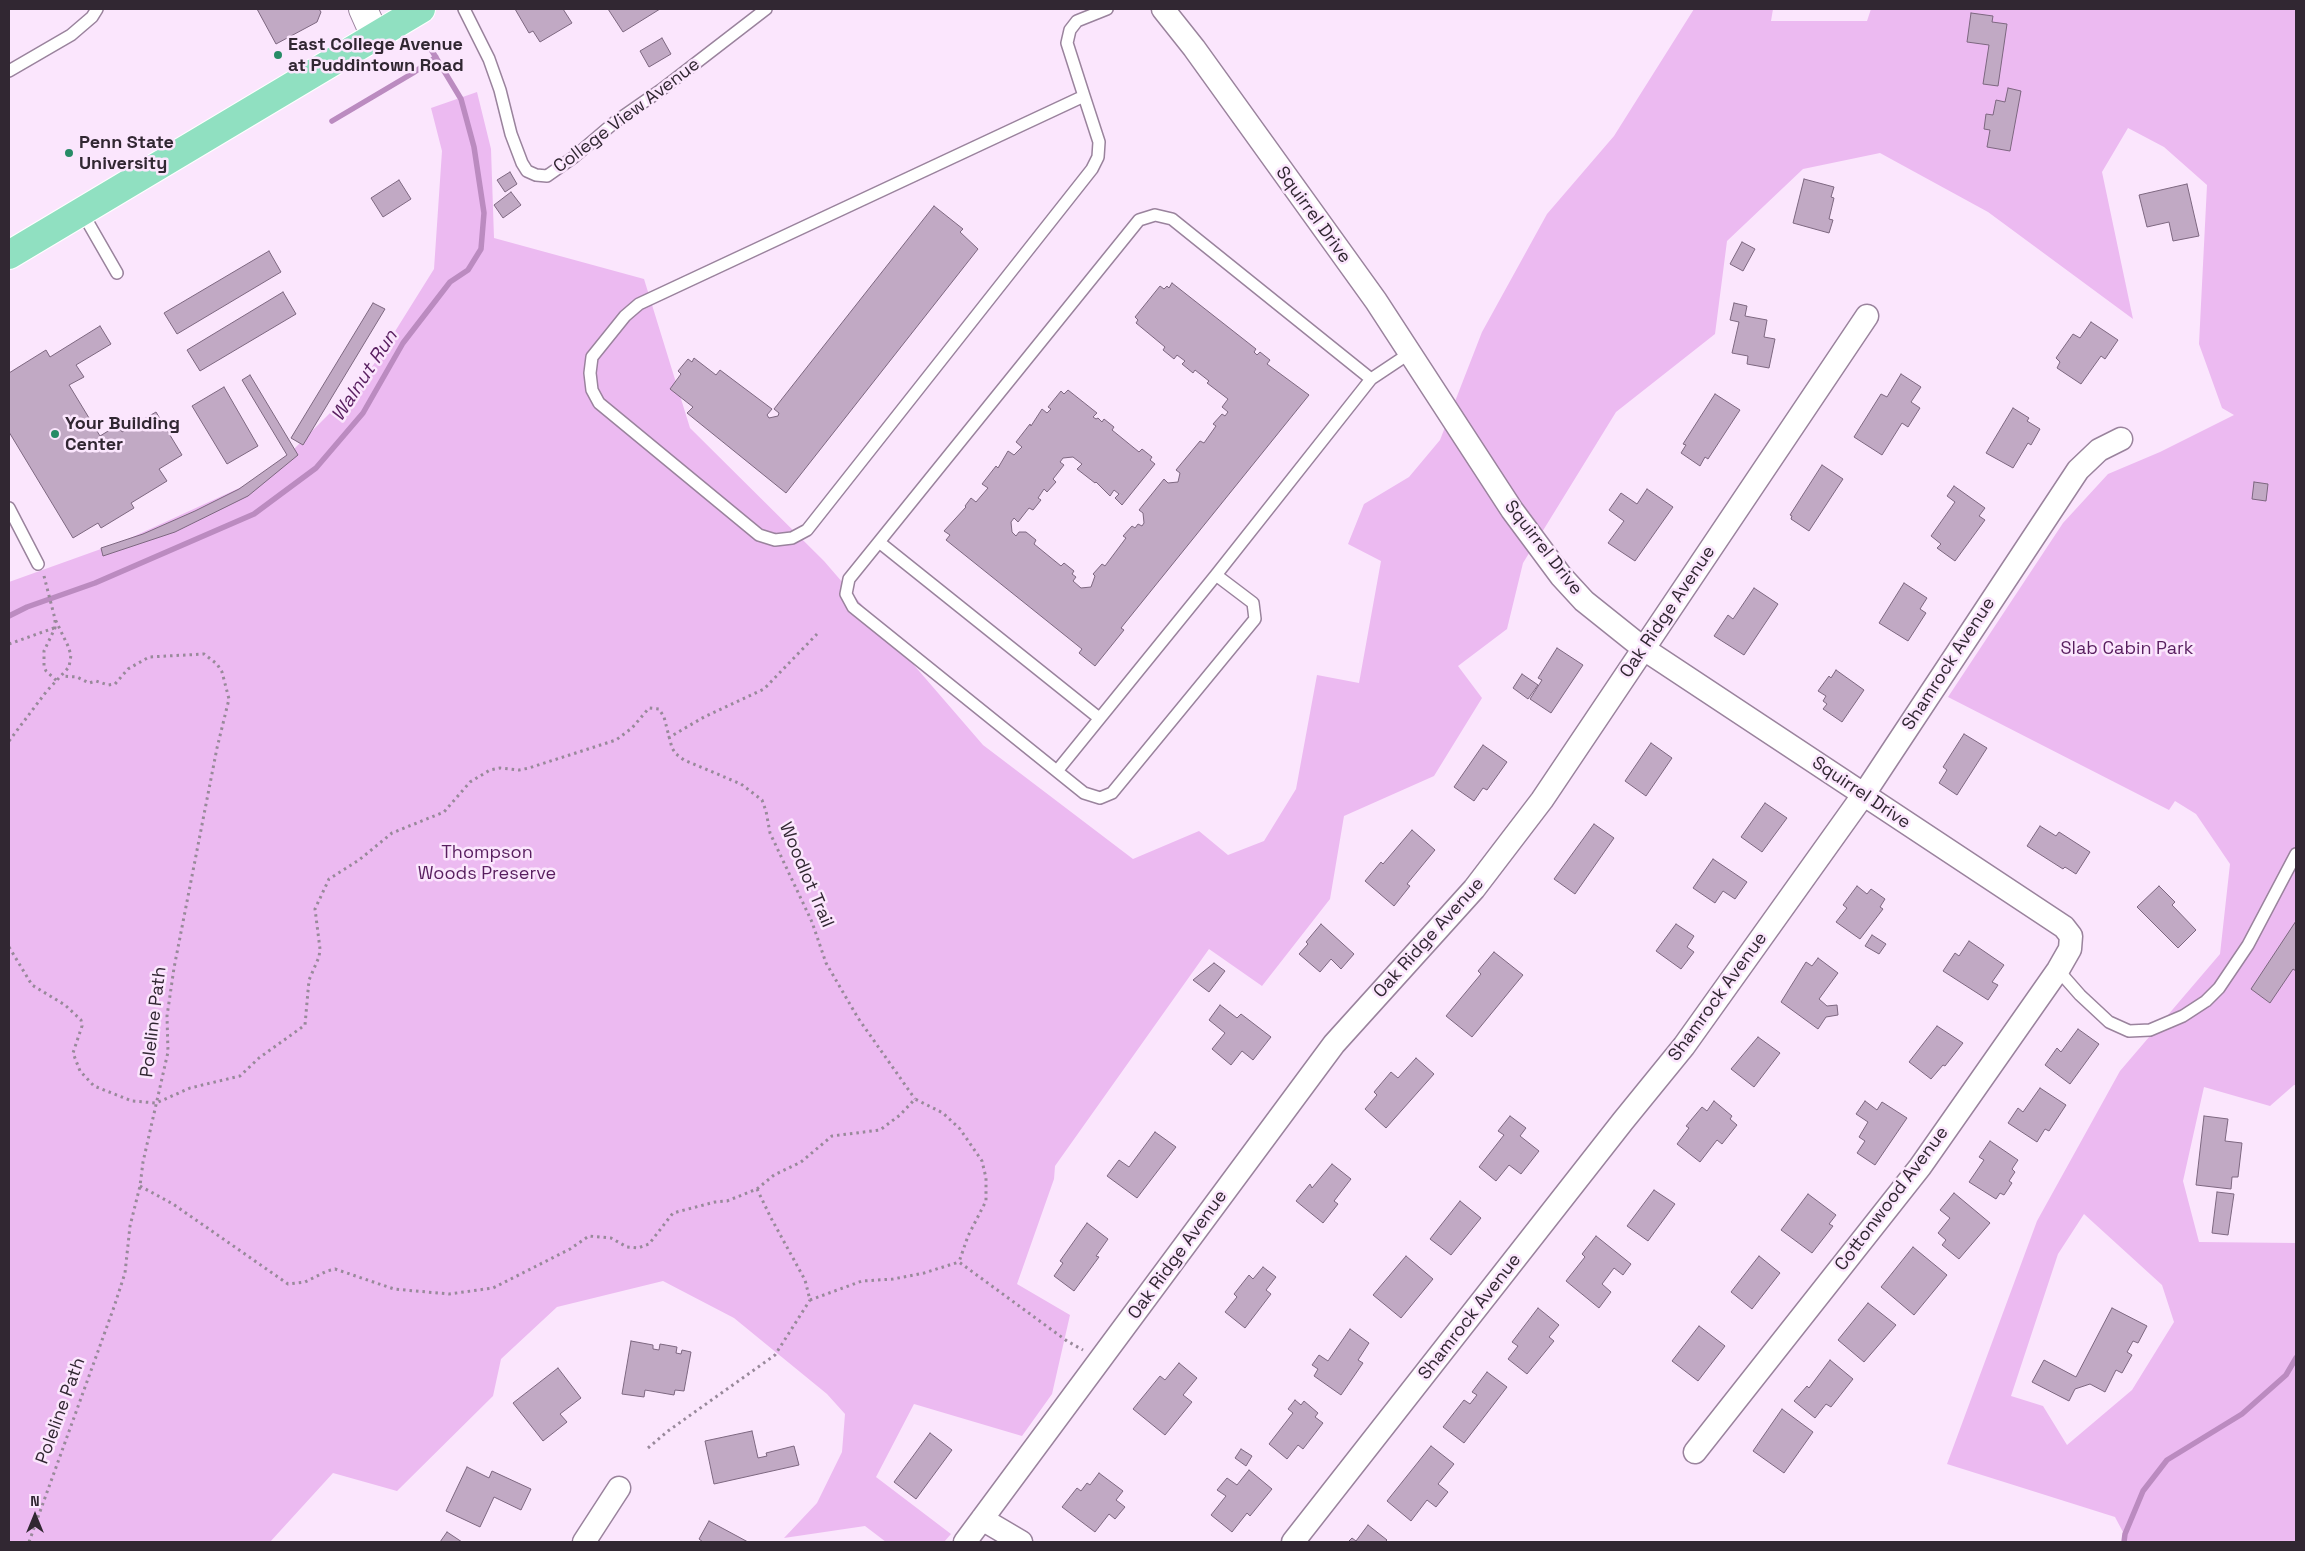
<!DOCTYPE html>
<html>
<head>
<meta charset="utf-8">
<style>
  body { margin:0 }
  #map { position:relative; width:2305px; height:1551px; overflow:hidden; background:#fbe6fd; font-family:"Space Grotesk",sans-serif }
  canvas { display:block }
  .frame { position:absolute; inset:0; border:10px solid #312732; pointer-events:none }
  .north { position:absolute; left:10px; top:1491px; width:50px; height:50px; -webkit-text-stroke:4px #fbe6fd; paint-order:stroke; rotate:0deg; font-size:14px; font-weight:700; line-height:20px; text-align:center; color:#312732 }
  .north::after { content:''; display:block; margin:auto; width:18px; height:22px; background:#312732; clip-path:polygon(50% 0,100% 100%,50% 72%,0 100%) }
</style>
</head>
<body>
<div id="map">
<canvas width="2305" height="1551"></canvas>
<div class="frame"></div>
<div class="north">N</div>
</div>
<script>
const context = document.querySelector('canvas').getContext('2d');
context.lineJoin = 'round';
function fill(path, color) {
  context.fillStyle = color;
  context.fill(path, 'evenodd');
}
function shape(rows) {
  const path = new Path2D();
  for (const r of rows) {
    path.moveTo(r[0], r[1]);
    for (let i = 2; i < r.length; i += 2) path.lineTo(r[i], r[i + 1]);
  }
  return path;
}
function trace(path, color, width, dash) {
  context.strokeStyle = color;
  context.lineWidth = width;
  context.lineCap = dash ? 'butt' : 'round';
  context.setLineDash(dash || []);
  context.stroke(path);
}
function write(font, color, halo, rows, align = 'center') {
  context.font = font + ' "Space Grotesk",sans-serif';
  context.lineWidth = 5;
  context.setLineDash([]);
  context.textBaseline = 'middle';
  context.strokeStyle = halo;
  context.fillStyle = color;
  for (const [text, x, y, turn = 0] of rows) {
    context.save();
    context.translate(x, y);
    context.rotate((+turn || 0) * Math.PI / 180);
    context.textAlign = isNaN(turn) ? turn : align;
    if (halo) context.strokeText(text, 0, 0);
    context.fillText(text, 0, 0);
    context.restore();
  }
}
fill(shape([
  [1694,9,1773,9,1771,21,1867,21,1871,9,2296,9,2296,1085,2294,1085,2270,1106,2204,1087,2183,1181,2199,1242,2296,1243,2296,1542,2124,1542,2124,1534,2115,1517,1947,1464,2037,1221,2120,1071,2220,954,2230,864,2196,814,2175,801,2169,810,1948,697,2063,523,2108,474,2160,452,2234,415,2222,408,2199,344,2207,185,2164,147,2128,128,2102,172,2133,319,1988,212,1880,153,1803,169,1727,241,1715,334,1616,412,1523,563,1507,629,1458,666,1482,698,1434,776,1344,816,1330,899,1262,986,1209,949,1055,1166,1054,1179,1017,1284,1070,1315,1052,1394,1022,1436,914,1404,876,1477,951,1534,944,1542,886,1542,865,1526,784,1538,817,1503,842,1452,845,1414,827,1394,734,1318,663,1281,557,1307,501,1359,493,1396,397,1491,333,1473,270,1542,9,1542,9,582,126,540,259,479,295,448,360,383,379,357,434,269,442,151,431,108,477,92,491,149,494,238,644,279,690,428,824,561,983,745,1133,859,1199,831,1228,855,1264,841,1296,789,1317,675,1359,683,1381,561,1348,544,1364,504,1409,477,1440,440,1482,332,1547,214,1614,136],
  [2084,1214,2162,1285,2174,1322,2132,1390,2067,1445,2043,1406,2011,1396,2058,1254]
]), '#ecbaf1');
trace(shape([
  [332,121,413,73,436,57],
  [9,616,27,607,95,583,254,514,316,468,363,413,403,343,450,282,468,270,481,249,484,213,474,147,461,99,429,46],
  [2124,1542,2125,1534,2143,1491,2167,1460,2242,1414,2286,1375,2296,1358]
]), '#bb8bc0', 5.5);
const building = shape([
  [257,9,319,9,321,12,317,22,276,44,257,9],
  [515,9,563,9,572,23,540,42,533,31,529,33,515,9],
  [608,9,660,9,623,32,608,9],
  [1971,13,1993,16,1992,22,2007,24,1998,86,1983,84,1989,45,1967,42,1971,13],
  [662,38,671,54,649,67,640,51,662,38],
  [2008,88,2021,91,2010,151,1987,147,1990,130,1984,129,1986,114,1993,115,1996,100,2005,102,2008,88],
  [510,172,517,184,505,192,497,180,510,172],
  [1804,179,1834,187,1831,197,1834,198,1829,219,1833,220,1829,233,1793,223,1804,179],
  [399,180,411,199,383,217,371,198,399,180],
  [2187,184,2199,236,2173,241,2169,222,2147,227,2139,195,2187,184],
  [511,192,521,205,503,218,494,205,511,192],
  [934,206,963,229,960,232,978,249,786,493,687,413,693,407,670,389,681,374,678,371,688,359,692,362,694,358,716,375,720,370,772,409,767,415,769,418,778,416,779,413,774,409,934,206],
  [1742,242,1755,249,1743,271,1730,264,1742,242],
  [269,251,281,272,177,334,164,313,269,251],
  [1172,283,1256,349,1254,352,1257,355,1260,352,1270,360,1267,364,1309,395,1121,628,1124,630,1095,666,1079,653,1082,649,946,540,950,535,944,531,966,507,965,506,971,498,976,502,988,488,982,484,996,466,998,468,1008,451,1014,455,1022,447,1016,442,1030,424,1031,426,1042,409,1047,413,1051,409,1048,407,1061,391,1064,394,1068,390,1097,413,1093,417,1096,419,1098,418,1102,422,1104,419,1114,427,1112,430,1139,452,1142,449,1152,457,1150,460,1155,464,1122,505,1115,498,1119,494,1114,490,1110,496,1096,482,1095,483,1077,469,1082,464,1073,457,1063,458,1060,462,1064,465,1053,479,1056,482,1047,492,1044,489,1038,498,1041,500,1033,510,1029,508,1018,522,1014,518,1011,522,1012,532,1016,536,1019,532,1026,532,1036,540,1034,544,1061,566,1064,563,1074,571,1072,574,1076,577,1073,581,1081,588,1091,587,1095,576,1093,574,1102,564,1105,566,1126,538,1123,536,1132,526,1135,528,1138,524,1142,526,1144,523,1143,513,1139,510,1164,479,1168,483,1178,482,1180,473,1176,470,1200,441,1204,443,1216,426,1213,424,1222,414,1225,416,1228,412,1222,407,1228,399,1207,383,1209,381,1195,370,1193,373,1182,364,1185,361,1177,355,1174,359,1163,350,1165,347,1136,323,1138,320,1135,317,1160,286,1164,289,1167,286,1169,288,1172,283],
  [283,292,296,314,200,371,187,350,283,292],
  [373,303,385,309,303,445,291,438,373,303],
  [1734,303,1747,306,1745,316,1767,320,1764,337,1775,339,1769,368,1747,364,1748,356,1732,353,1739,322,1730,320,1734,303],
  [2091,322,2118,340,2105,359,2101,356,2081,384,2057,368,2060,362,2056,358,2073,334,2080,338,2091,322],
  [100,326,111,344,76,365,84,377,69,385,100,436,118,425,122,432,156,412,182,455,159,469,167,481,131,503,134,508,101,528,98,523,73,538,9,432,9,373,46,350,50,357,100,326],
  [1901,374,1921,387,1911,402,1920,408,1908,427,1902,423,1882,455,1854,437,1881,394,1887,397,1901,374],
  [250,375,298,455,248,496,175,532,103,556,101,548,143,534,195,511,239,489,287,455,242,380,250,375],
  [224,387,258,446,227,464,192,406,224,387],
  [1715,394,1740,410,1708,459,1705,457,1700,466,1681,453,1686,445,1683,444,1715,394],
  [2013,408,2029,418,2027,421,2040,429,2031,445,2028,443,2013,468,1986,453,2013,408],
  [1822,465,1843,479,1809,531,1791,519,1792,516,1790,515,1822,465],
  [2254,482,2268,484,2266,501,2252,499,2254,482],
  [1954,486,1985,508,1979,516,1985,520,1955,561,1937,548,1941,544,1931,536,1955,502,1947,496,1954,486],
  [1647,489,1673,507,1635,561,1608,543,1624,521,1609,510,1621,493,1637,504,1647,489],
  [1904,583,1927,598,1920,609,1926,613,1908,641,1879,623,1904,583],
  [1754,588,1778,604,1744,655,1714,636,1728,615,1733,619,1754,588],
  [1557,648,1583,665,1551,713,1530,699,1542,680,1538,678,1557,648],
  [1836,670,1864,690,1842,722,1823,709,1827,704,1823,701,1826,696,1818,691,1829,676,1831,678,1836,670],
  [1522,674,1538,685,1528,699,1513,688,1522,674],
  [1964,734,1987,748,1957,795,1939,783,1947,770,1943,767,1964,734],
  [1651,743,1672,758,1646,796,1625,781,1651,743],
  [1483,745,1507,762,1487,790,1483,788,1474,801,1454,787,1483,745],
  [1765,803,1787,818,1762,852,1741,837,1765,803],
  [1594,824,1614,838,1575,894,1554,879,1594,824],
  [2040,826,2056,836,2059,832,2090,852,2076,874,2065,867,2063,869,2027,846,2040,826],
  [1412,830,1435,850,1407,884,1410,886,1394,906,1365,881,1381,862,1383,864,1412,830],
  [1713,859,1747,882,1735,899,1723,891,1715,903,1693,888,1713,859],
  [1857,886,1867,894,1871,889,1885,899,1880,907,1883,909,1860,939,1836,922,1847,908,1843,905,1857,886],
  [2159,886,2175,902,2172,905,2196,930,2178,948,2137,907,2159,886],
  [2296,921,2296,971,2293,969,2270,1003,2251,989,2296,921],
  [1321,924,1354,954,1341,969,1331,959,1320,972,1299,954,1308,944,1306,942,1321,924],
  [1676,924,1694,936,1687,947,1694,952,1681,969,1656,951,1676,924],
  [1872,935,1886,944,1879,954,1865,946,1872,935],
  [1969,941,2004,965,1992,982,1998,985,1988,1000,1943,971,1955,953,1959,956,1969,941],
  [1494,952,1523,975,1472,1037,1446,1016,1481,974,1478,971,1494,952],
  [1818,958,1838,973,1819,999,1827,1006,1837,1005,1838,1015,1826,1017,1818,1029,1781,1002,1806,962,1812,966,1818,958],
  [1214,963,1225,971,1209,992,1193,980,1214,963],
  [1220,1005,1237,1018,1241,1014,1271,1037,1253,1060,1242,1051,1231,1065,1212,1049,1225,1033,1209,1020,1220,1005],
  [1937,1026,1963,1043,1945,1066,1943,1065,1931,1079,1909,1062,1937,1026],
  [2078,1029,2099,1044,2070,1084,2045,1065,2057,1048,2061,1052,2078,1029],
  [1758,1037,1780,1053,1754,1087,1731,1069,1758,1037],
  [1416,1058,1434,1074,1386,1128,1365,1109,1377,1095,1374,1092,1391,1072,1398,1078,1416,1058],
  [2040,1088,2066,1105,2049,1131,2045,1129,2037,1142,2008,1123,2018,1108,2023,1112,2040,1088],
  [1714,1101,1732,1116,1730,1119,1737,1125,1722,1144,1717,1140,1700,1162,1677,1144,1689,1128,1686,1126,1702,1107,1707,1111,1714,1101],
  [1865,1101,1877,1110,1882,1102,1907,1118,1875,1165,1857,1153,1865,1141,1859,1137,1868,1122,1856,1114,1865,1101],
  [1510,1116,1526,1128,1520,1136,1539,1151,1521,1174,1509,1165,1496,1181,1479,1167,1504,1135,1498,1131,1510,1116],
  [2204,1116,2228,1119,2225,1141,2242,1143,2238,1177,2232,1177,2231,1189,2196,1185,2204,1116],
  [1155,1132,1176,1147,1137,1198,1107,1176,1119,1160,1129,1167,1155,1132],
  [1990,1141,2018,1160,2012,1169,2015,1172,2009,1181,2012,1183,2004,1195,2000,1193,1996,1199,1969,1182,1984,1160,1979,1157,1990,1141],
  [1332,1164,1351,1179,1334,1201,1338,1204,1323,1223,1296,1201,1310,1184,1312,1188,1332,1164],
  [1654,1190,1675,1204,1648,1241,1627,1226,1654,1190],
  [2217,1192,2234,1194,2228,1235,2212,1233,2217,1192],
  [1954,1193,1990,1223,1959,1259,1942,1245,1946,1240,1938,1233,1950,1218,1940,1210,1954,1193],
  [1808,1194,1836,1215,1829,1224,1833,1226,1812,1253,1781,1230,1808,1194],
  [1460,1201,1481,1218,1451,1255,1430,1239,1460,1201],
  [1087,1223,1108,1239,1096,1256,1099,1257,1074,1291,1054,1276,1063,1263,1060,1261,1087,1223],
  [1596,1236,1631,1264,1623,1275,1614,1268,1602,1284,1611,1292,1599,1308,1566,1281,1585,1257,1582,1254,1596,1236],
  [1913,1247,1947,1275,1914,1315,1881,1287,1913,1247],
  [1406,1256,1433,1279,1401,1318,1373,1295,1406,1256],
  [1759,1256,1780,1273,1752,1309,1731,1292,1759,1256],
  [1263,1267,1276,1277,1266,1290,1271,1294,1245,1328,1225,1312,1237,1297,1234,1294,1249,1275,1253,1279,1263,1267],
  [1868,1303,1896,1325,1864,1362,1838,1340,1868,1303],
  [1538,1308,1559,1325,1549,1337,1554,1341,1527,1374,1508,1359,1518,1346,1512,1342,1538,1308],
  [2112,1308,2147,1326,2138,1343,2133,1341,2127,1352,2132,1355,2122,1373,2116,1370,2105,1392,2090,1384,2075,1389,2069,1401,2032,1382,2044,1360,2076,1377,2112,1308],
  [1699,1326,1725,1346,1698,1381,1672,1361,1699,1326],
  [1350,1329,1369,1343,1358,1360,1363,1363,1341,1395,1314,1376,1318,1369,1312,1365,1319,1355,1328,1361,1350,1329],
  [631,1341,653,1345,653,1349,659,1350,660,1344,677,1347,676,1353,681,1354,682,1350,691,1352,684,1391,675,1390,674,1395,645,1390,644,1397,622,1394,631,1341],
  [1830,1360,1853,1379,1831,1407,1826,1404,1815,1418,1794,1401,1807,1386,1809,1388,1830,1360],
  [1179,1363,1197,1378,1183,1395,1192,1402,1165,1435,1133,1409,1160,1376,1165,1380,1179,1363],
  [558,1368,581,1398,560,1414,567,1422,543,1441,513,1403,558,1368],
  [1487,1372,1507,1387,1464,1443,1443,1427,1464,1400,1470,1404,1477,1395,1472,1392,1487,1372],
  [1295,1400,1301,1405,1304,1401,1318,1413,1315,1417,1323,1423,1303,1449,1298,1445,1287,1459,1269,1444,1293,1413,1288,1409,1295,1400],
  [1782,1409,1813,1432,1784,1473,1753,1451,1782,1409],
  [752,1431,758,1458,767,1456,766,1453,794,1446,799,1465,714,1484,705,1441,752,1431],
  [930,1433,952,1450,916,1499,894,1482,930,1433],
  [1431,1446,1454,1464,1438,1484,1448,1492,1436,1507,1427,1500,1411,1521,1387,1501,1431,1446],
  [1241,1449,1252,1456,1246,1466,1235,1458,1241,1449],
  [467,1467,489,1478,492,1471,531,1489,521,1510,494,1497,480,1527,446,1511,467,1467],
  [1249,1470,1272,1489,1250,1516,1247,1513,1232,1532,1211,1515,1226,1496,1217,1490,1227,1478,1237,1485,1249,1470],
  [1099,1473,1123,1491,1116,1500,1125,1507,1115,1519,1109,1514,1095,1532,1062,1507,1077,1488,1081,1491,1087,1483,1090,1485,1099,1473],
  [709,1521,748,1542,703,1542,699,1539,709,1521],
  [1368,1525,1387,1540,1385,1542,1348,1542,1352,1538,1356,1541,1368,1525],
  [447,1532,462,1542,440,1542,447,1532]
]);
fill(building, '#c1a9c4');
trace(building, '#7d6780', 1);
const lane = shape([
  [464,9,489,59,500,90,511,134,522,163,527,171,536,175,547,176,574,157,615,122,661,90,766,9],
  [9,71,71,35,92,17,97,9],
  [1084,96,639,304,625,316,592,357,590,373,592,390,599,403,759,535,775,540,792,538,807,530,1092,169,1098,157,1099,142,1084,96,1067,43,1070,30,1077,21,1107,9],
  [82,212,117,273],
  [9,508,38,564],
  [879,542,1099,718],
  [1216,575,1253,603,1255,619,1112,793,1100,798,1084,793,853,607,846,594,849,579,1139,220,1155,215,1172,219,1371,379],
  [1057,771,1216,575,1371,379,1410,353],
  [2058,970,2080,995,2109,1022,2129,1031,2150,1030,2183,1016,2206,1001,2219,988,2248,945,2296,854]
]);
const street = shape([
  [1163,9,1194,48,1376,301,1512,510,1561,576,1584,601,1644,649,2064,927,2071,936,2070,949,2058,970,1920,1167,1695,1452],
  [982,1519,1021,1542],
  [584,1542,619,1488],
  [965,1542,1334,1044,1474,889,1542,800,1867,316],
  [1293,1542,1623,1121,1684,1046,1864,794,2078,470,2099,450,2121,439]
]);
const secondary = shape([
  [363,9,375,36]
]);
const primary = shape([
  [9,255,421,9]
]);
trace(lane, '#9a839d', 14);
trace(street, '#9a839d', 25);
trace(secondary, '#9a839d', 30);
trace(primary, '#fff', 30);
trace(shape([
  [44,576,55,619,55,628,44,651,44,666,46,671,57,681],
  [9,644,54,628],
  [668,738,704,717,764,689,817,634],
  [9,741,46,692,69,667,71,655,68,646,55,619],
  [9,947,32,985,65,1005,81,1020,82,1026,73,1053,80,1071,94,1086,132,1101,156,1103,190,1088,240,1076,259,1058,305,1025,309,980,319,957,320,949,315,909,329,879,359,860,392,833,444,812,470,782,490,770,500,768,519,770,529,768,616,740,632,728,649,708,659,709,664,717,672,748,676,754,684,760,741,784,762,800,766,811,770,833,812,922,826,963,858,1018,915,1099],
  [140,1186,173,1204,288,1284,305,1282,327,1271,335,1269,394,1289,449,1294,493,1288,570,1249,589,1236,611,1238,627,1247,638,1248,649,1244,673,1213,715,1202,727,1201,757,1189,771,1218,805,1280,810,1300,862,1281,893,1279,924,1273,959,1262,1067,1341,1083,1350],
  [757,1189,774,1175,801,1162,832,1136,880,1130,900,1115,915,1099,943,1113,960,1129,982,1161,986,1178,986,1201,968,1236,959,1262],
  [648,1448,668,1431,775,1355,810,1300],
  [29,1542,114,1307,125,1273,130,1226,140,1186,143,1162,168,1052,167,1016,174,968,217,748,229,699,222,672,217,664,204,654,149,657,128,669,115,684,108,685,96,681,89,683,77,677,62,676]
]), '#98899a', 3, [2.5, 4]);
trace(lane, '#fff', 11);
trace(street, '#fff', 22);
trace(secondary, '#fff', 28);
trace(primary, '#90e0c1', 28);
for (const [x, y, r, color] of [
  [278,55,5,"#278b66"],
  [69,153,5,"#278b66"],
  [55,434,5,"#278b66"]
]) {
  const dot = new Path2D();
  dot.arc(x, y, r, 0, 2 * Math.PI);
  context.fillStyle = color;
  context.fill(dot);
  trace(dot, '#fbe6fd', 2);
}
write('bold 18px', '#312732', '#fbe6fd', [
  ["East College Avenue",288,45],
  ["at Puddintown Road",288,66],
  ["Penn State",79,143],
  ["University",79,164],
  ["Your Building",65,424],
  ["Center",65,445]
], 'left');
write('18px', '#312732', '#fbe6fd', [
  ["College View Avenue",627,116,-37],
  ["Squirrel Drive",1313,215,54],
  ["Squirrel Drive",1543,548,52],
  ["Oak Ridge Avenue",1668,612,-56],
  ["Shamrock Avenue",1949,664,-57],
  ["Squirrel Drive",1861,793,34],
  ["Woodlot Trail",806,875,67],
  ["Oak Ridge Avenue",1429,938,-48],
  ["Shamrock Avenue",1718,997,-54],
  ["Poleline Path",154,1022,-83],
  ["Cottonwood Avenue",1892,1199,-53],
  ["Oak Ridge Avenue",1178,1255,-54],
  ["Shamrock Avenue",1470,1317,-52],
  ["Poleline Path",61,1411,-70]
]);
write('18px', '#581e5f', '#fbe6fd', [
  ["Slab Cabin Park",2127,649],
  ["Thompson",487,853],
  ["Woods Preserve",487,874]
]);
write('italic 19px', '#5a2061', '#fbe6fd', [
  ["Walnut Run",365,376,-57]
]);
</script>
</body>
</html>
